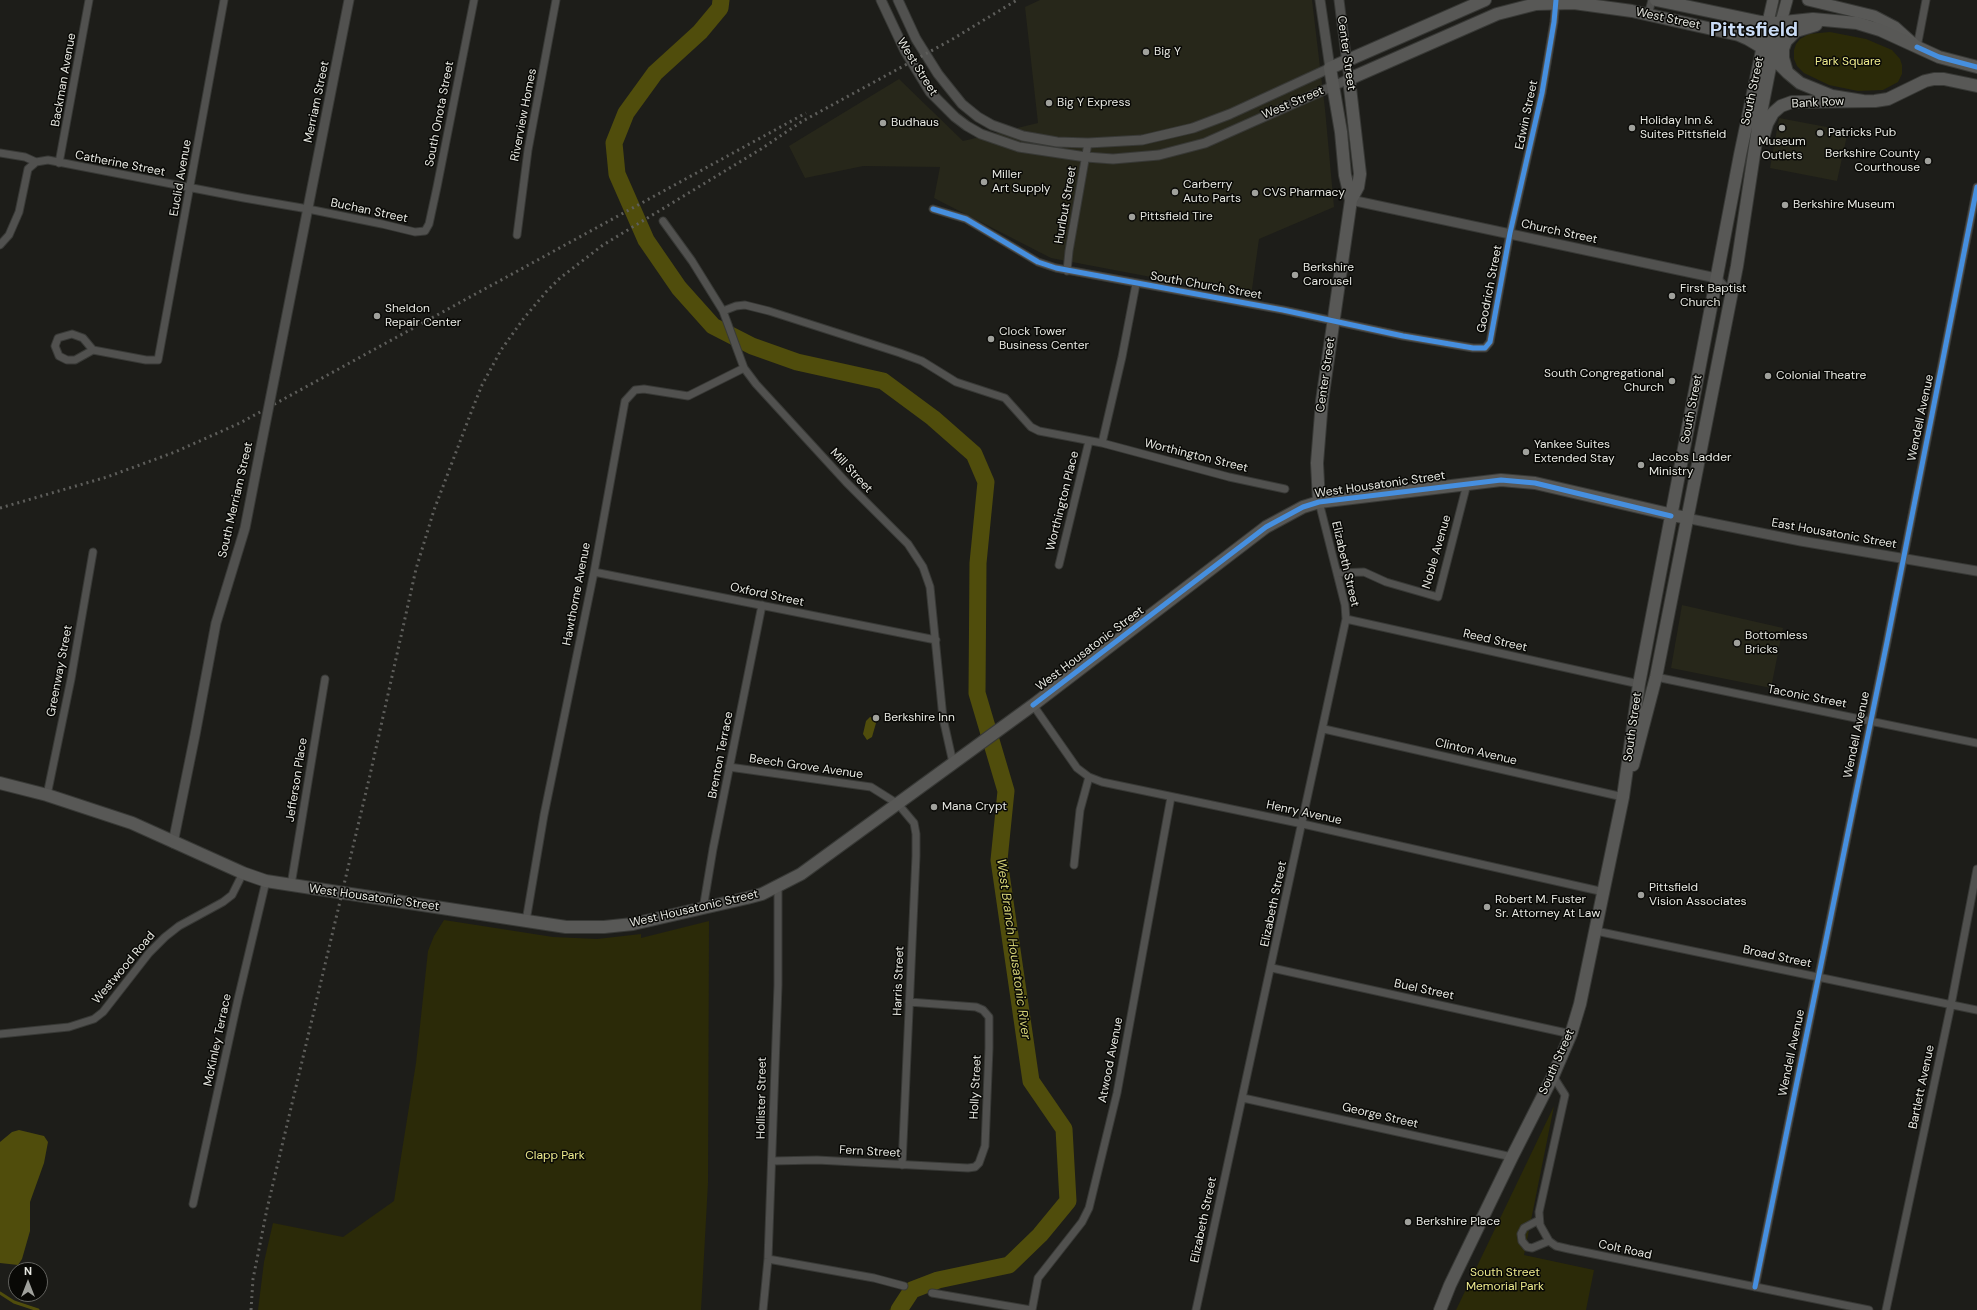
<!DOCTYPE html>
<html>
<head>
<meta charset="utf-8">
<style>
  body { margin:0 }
  #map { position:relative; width:1977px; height:1310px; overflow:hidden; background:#1d1d19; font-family:"DM Sans",sans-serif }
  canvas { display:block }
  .north { position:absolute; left:8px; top:1262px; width:40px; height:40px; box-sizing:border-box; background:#090906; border:1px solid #62625e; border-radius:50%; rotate:0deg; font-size:11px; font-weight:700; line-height:16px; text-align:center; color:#e7e8e2 }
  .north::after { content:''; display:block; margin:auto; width:14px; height:18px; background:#a0a19c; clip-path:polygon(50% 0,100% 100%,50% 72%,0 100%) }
</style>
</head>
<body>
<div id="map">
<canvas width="1977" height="1310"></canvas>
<div class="north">N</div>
</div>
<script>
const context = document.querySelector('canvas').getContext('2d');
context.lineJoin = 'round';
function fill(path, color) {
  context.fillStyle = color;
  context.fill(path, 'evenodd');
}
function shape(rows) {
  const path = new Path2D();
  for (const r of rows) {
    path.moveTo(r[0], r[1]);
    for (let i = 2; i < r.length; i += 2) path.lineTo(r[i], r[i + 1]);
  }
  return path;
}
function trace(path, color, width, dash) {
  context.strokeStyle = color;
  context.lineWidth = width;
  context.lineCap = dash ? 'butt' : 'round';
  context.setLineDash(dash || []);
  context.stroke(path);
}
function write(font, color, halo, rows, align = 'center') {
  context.font = font + ' "DM Sans",sans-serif';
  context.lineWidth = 3;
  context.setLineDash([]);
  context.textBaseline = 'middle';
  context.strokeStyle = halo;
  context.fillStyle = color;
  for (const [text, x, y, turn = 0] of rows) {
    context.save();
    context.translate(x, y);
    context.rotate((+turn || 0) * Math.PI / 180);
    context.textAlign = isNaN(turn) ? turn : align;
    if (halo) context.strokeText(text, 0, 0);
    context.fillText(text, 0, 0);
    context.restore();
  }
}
fill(shape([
  [1040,0,1312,0,1325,109,1334,207,1259,239,1251,296,1051,258,934,198,940,167,863,166,805,178,789,146,899,79,963,141,1038,123,1025,7],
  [1779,118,1848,131,1837,181,1770,168],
  [1682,605,1783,628,1771,688,1671,668]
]), '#27271a');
fill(shape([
  [1830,32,1866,39,1892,50,1900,59,1902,65,1902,74,1898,82,1883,90,1858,91,1829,85,1804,73,1797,66,1794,59,1794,50,1796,44,1800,39,1809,34],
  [444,920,553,937,597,939,641,934,641,938,709,921,708,1183,701,1310,258,1310,264,1262,273,1223,343,1237,394,1201,416,1063,428,951,434,936],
  [1554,1106,1524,1255,1594,1270,1586,1310,1456,1310],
  [899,1296,915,1300,903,1310,889,1310]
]), '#2b2a08');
fill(shape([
  [870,717,874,718,876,723,872,737,867,740,863,734,866,721],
  [19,1130,44,1136,48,1142,44,1163,30,1202,30,1231,22,1259,18,1265,0,1263,0,1142,12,1132]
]), '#504d0c');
trace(shape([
  [0,1293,14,1302,38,1310]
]), '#504d0c', 3);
trace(shape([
  [721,0,720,8,700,32,655,73,626,113,614,143,617,174,646,240,679,288,713,326,752,346,797,362,883,381,933,418,974,454,986,482,978,563,977,693,1006,791,999,860,1031,1081,1064,1129,1068,1201,1040,1235,1009,1265,938,1280,912,1290,899,1310]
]), '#504d0c', 17);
const minor = shape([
  [1648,15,1652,0],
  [1917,47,1926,0],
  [0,153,25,157,36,162,48,160,244,198,308,209,382,224,415,232,425,231,429,224,437,187,474,0],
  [59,163,89,0],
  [933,209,966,219,1038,262,1056,268,1283,310,1403,336,1473,348,1485,348,1490,342,1510,233,1542,93,1554,22,1556,0],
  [663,221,692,261,723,311,744,368,756,384,846,482,908,544,923,567,930,587,943,718,953,763],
  [517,235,528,150,556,0],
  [0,245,9,235,19,212,28,169,36,162],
  [1067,271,1069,251,1088,143],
  [723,311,736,306,745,305,769,311,900,353,922,361,956,382,1005,398,1031,427,1039,431,1102,443,1122,357,1136,284],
  [93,350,75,360,67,360,59,356,55,346,58,338,72,334,83,338,93,350,146,360,158,360,224,0],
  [1102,443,1229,477,1285,489],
  [1059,565,1089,441],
  [594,572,936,640],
  [1337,573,1364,572,1386,582,1438,597,1467,484],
  [1346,619,1639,684],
  [1656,677,1977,743],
  [1033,705,1077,768,1089,777,1102,782,1303,824,1604,892],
  [1324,729,1623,797],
  [729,767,871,787,898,804,914,823,916,834,916,856,902,1165],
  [47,795,71,679,93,552],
  [1074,865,1080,810,1089,777],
  [291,885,325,679],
  [703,909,713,849,762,605],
  [526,921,544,815,594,572,625,401,635,390,644,389,688,396,744,368],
  [1596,931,1977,1010],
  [1272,968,1571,1034],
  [0,1034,69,1027,94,1019,103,1012,149,953,165,937,179,926,223,902,232,895,243,873],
  [1553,1076,1565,1095,1539,1212,1540,1225,1549,1241,1556,1246,1569,1249,1869,1310],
  [1243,1098,1512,1157],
  [772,1161,817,1160,968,1168,975,1167,979,1163,985,1146,989,1048,989,1017,983,1010,976,1007,909,1002],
  [193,1204,238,999,266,881],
  [1539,1220,1524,1228,1521,1234,1522,1241,1527,1247,1532,1248,1549,1241],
  [768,1259,874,1278,904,1286],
  [1755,1287,1887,642,1977,187],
  [932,1293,1031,1310],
  [763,1310,768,1259,778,985,778,886],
  [1032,1310,1038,1278,1082,1222,1089,1208,1117,1093,1171,797],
  [1196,1310,1346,619,1345,605,1319,502],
  [1886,1310,1951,1005,1977,869]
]);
const tertiary = shape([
  [881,0,905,51,930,92,955,117,967,126,981,134,1019,147,1086,157,1113,159,1159,155,1205,143,1349,79,1339,0],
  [898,0,916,39,938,74,962,104,978,117,992,125,1023,136,1057,142,1088,143,1142,140,1193,128,1230,114,1330,68,1320,0],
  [1351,200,1716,278,1731,295],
  [275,375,349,0],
  [1686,518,1801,541,1977,571],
  [173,843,195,735,216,623,245,528,260,451]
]);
const primary = shape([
  [1808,0,1874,16,1895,27,1915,45],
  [1768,22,1773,0],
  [1781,22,1787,0]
]);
const trunk = shape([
  [1656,0,1761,22,1774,23,1813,19,1857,23,1880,30,1939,57,1977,67],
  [1787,72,1783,58,1783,49,1786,41,1796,31,1816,25],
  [1763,138,1767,124,1773,113,1781,106,1792,102,1875,101,1888,99,1925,81,1934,79,1944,79,1977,86],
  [1351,200,1345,175,1341,132,1330,68,1485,0],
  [1319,502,1317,463,1322,401,1351,200,1358,187,1360,174,1349,79,1497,14,1536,4,1574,3,1632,11,1739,35,1748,39,1763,48,1788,73,1800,83,1832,96,1863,101],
  [1633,765,1656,677,1737,266,1758,128,1772,57,1781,22],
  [0,783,47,795,132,823,243,873,266,881,566,927,604,927,633,924,747,898,762,894,801,874,1033,705,1266,527,1303,507,1319,502,1501,480,1535,483,1686,518],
  [1440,1310,1450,1285,1512,1157,1553,1076,1571,1034,1580,1004,1623,797,1639,684,1740,155,1768,22]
]);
trace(minor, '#383936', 9);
trace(tertiary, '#383936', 11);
trace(primary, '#383936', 13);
trace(trunk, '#383936', 14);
trace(minor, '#51514f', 7);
trace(tertiary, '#51514f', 9);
trace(primary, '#595957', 11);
trace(trunk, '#585856', 12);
trace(shape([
  [0,508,107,477,175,452,240,423,806,113],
  [251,1310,253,1279,267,1209,370,775,416,569,434,510,472,410,482,385,501,350,524,318,546,292,560,278,603,245,761,149,801,122,951,40,1017,0]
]), '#5e5e5b', 3, [2, 4]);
const tertiaryBridge = shape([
  [260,451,275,375]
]);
trace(tertiaryBridge, '#383936', 11, []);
trace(tertiaryBridge, '#51514f', 9);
trace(shape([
  [1917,47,1939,57,1977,67],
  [933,209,966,219,1038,262,1056,268,1283,310,1403,336,1473,348,1485,348,1490,342,1510,233,1542,93,1554,22,1556,0],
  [1033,705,1266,527,1303,507,1319,502,1501,480,1535,483,1671,516],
  [1755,1287,1887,642,1977,187]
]), '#468fdf', 5);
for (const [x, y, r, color] of [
  [1146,52,4,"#a0a19c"],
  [1049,103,4,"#a0a19c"],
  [883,123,4,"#a0a19c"],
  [1632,128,4,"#a0a19c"],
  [1782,128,4,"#a0a19c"],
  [1820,133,4,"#a0a19c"],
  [1928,161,4,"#a0a19c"],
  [984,182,4,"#a0a19c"],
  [1175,192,4,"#a0a19c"],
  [1255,193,4,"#a0a19c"],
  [1785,205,4,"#a0a19c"],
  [1132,217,4,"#a0a19c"],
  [1295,275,4,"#a0a19c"],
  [1672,296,4,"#a0a19c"],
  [377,316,4,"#a0a19c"],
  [991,339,4,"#a0a19c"],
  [1768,376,4,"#a0a19c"],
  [1672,381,4,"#a0a19c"],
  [1526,452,4,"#a0a19c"],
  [1641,465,4,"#a0a19c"],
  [1737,643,4,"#a0a19c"],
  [876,718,4,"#a0a19c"],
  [934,807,4,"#a0a19c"],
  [1641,895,4,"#a0a19c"],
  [1487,907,4,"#a0a19c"],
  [1408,1222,4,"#a0a19c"]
]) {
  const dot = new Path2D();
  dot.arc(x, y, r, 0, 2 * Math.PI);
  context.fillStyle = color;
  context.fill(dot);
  trace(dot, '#090906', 1.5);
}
write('12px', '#e7e8e2', '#090906', [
  ["West Street",1668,19,12],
  ["Center Street",1346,53,82],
  ["West Street",917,67,58],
  ["Backman Avenue",64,80,-80],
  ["South Street",1753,91,-78],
  ["Merriam Street",317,102,-78],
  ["West Street",1293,103,-23],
  ["Bank Row",1818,103,-3],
  ["South Onota Street",440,114,-79],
  ["Riverview Homes",524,115,-79],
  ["Edwin Street",1527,115,-78],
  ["Catherine Street",120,164,11],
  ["Euclid Avenue",181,178,-80],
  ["Hurlbut Street",1066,205,-80],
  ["Buchan Street",369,211,12],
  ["Church Street",1559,232,12],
  ["South Church Street",1206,286,10],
  ["Goodrich Street",1490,289,-79],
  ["Center Street",1326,375,-82],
  ["South Street",1692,409,-79],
  ["Wendell Avenue",1921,418,-78],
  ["Worthington Street",1196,456,14],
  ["Mill Street",851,471,47],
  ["West Housatonic Street",1380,485,-8],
  ["South Merriam Street",236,500,-77],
  ["Worthington Place",1063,501,-76],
  ["East Housatonic Street",1834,534,10],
  ["Noble Avenue",1437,552,-74],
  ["Elizabeth Street",1345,564,77],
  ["Hawthorne Avenue",577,594,-79],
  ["Oxford Street",767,595,12],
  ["Reed Street",1495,641,13],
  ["West Housatonic Street",1090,649,-37],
  ["Greenway Street",60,671,-79],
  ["Taconic Street",1807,697,11],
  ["South Street",1633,727,-82],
  ["Wendell Avenue",1857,735,-78],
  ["Clinton Avenue",1476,752,13],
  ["Brenton Terrace",721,755,-79],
  ["Beech Grove Avenue",806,767,8],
  ["Jefferson Place",297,780,-81],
  ["Henry Avenue",1304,813,12],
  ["West Housatonic Street",374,898,8],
  ["Elizabeth Street",1274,904,-78],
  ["West Housatonic Street",694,909,-13],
  ["Broad Street",1777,957,12],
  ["Westwood Road",124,968,-50],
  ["Harris Street",899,981,-88],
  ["Buel Street",1424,990,12],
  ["McKinley Terrace",218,1040,-78],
  ["Wendell Avenue",1792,1053,-78],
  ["Atwood Avenue",1111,1060,-79],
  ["South Street",1557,1062,-66],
  ["Holly Street",976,1087,-87],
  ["Bartlett Avenue",1922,1087,-78],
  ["Hollister Street",762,1098,-89],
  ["George Street",1380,1116,13],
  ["Fern Street",870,1152,3],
  ["Elizabeth Street",1204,1220,-78],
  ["Colt Road",1625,1250,12]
]);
write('12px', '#e7e8e2', '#090906', [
  ["Big Y",1154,52],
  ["Big Y Express",1057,103],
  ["Holiday Inn &",1640,121],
  ["Suites Pittsfield",1640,135],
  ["Budhaus",891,123],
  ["Patricks Pub",1828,133],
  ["Museum",1782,142,"center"],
  ["Outlets",1782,156,"center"],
  ["Berkshire County",1920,154,"right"],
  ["Courthouse",1920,168,"right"],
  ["Miller",992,175],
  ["Art Supply",992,189],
  ["Carberry",1183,185],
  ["Auto Parts",1183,199],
  ["CVS Pharmacy",1263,193],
  ["Berkshire Museum",1793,205],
  ["Pittsfield Tire",1140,217],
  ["Berkshire",1303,268],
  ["Carousel",1303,282],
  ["First Baptist",1680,289],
  ["Church",1680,303],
  ["Sheldon",385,309],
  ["Repair Center",385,323],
  ["Clock Tower",999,332],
  ["Business Center",999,346],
  ["South Congregational",1664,374,"right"],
  ["Church",1664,388,"right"],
  ["Colonial Theatre",1776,376],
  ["Yankee Suites",1534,445],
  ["Extended Stay",1534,459],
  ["Jacobs Ladder",1649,458],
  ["Ministry",1649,472],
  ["Bottomless",1745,636],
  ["Bricks",1745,650],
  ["Berkshire Inn",884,718],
  ["Mana Crypt",942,807],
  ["Pittsfield",1649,888],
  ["Vision Associates",1649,902],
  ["Robert M. Fuster",1495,900],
  ["Sr. Attorney At Law",1495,914],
  ["Berkshire Place",1416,1222]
], 'left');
write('12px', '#edea8c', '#090906', [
  ["Park Square",1848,62],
  ["Clapp Park",555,1156],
  ["South Street",1505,1273],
  ["Memorial Park",1505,1287]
]);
write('italic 13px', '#d6d376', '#090906', [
  ["West Branch Housatonic River",1013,949,82]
]);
write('bold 20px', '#cadcf6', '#090906', [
  ["Pittsfield",1754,31]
]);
</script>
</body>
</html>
